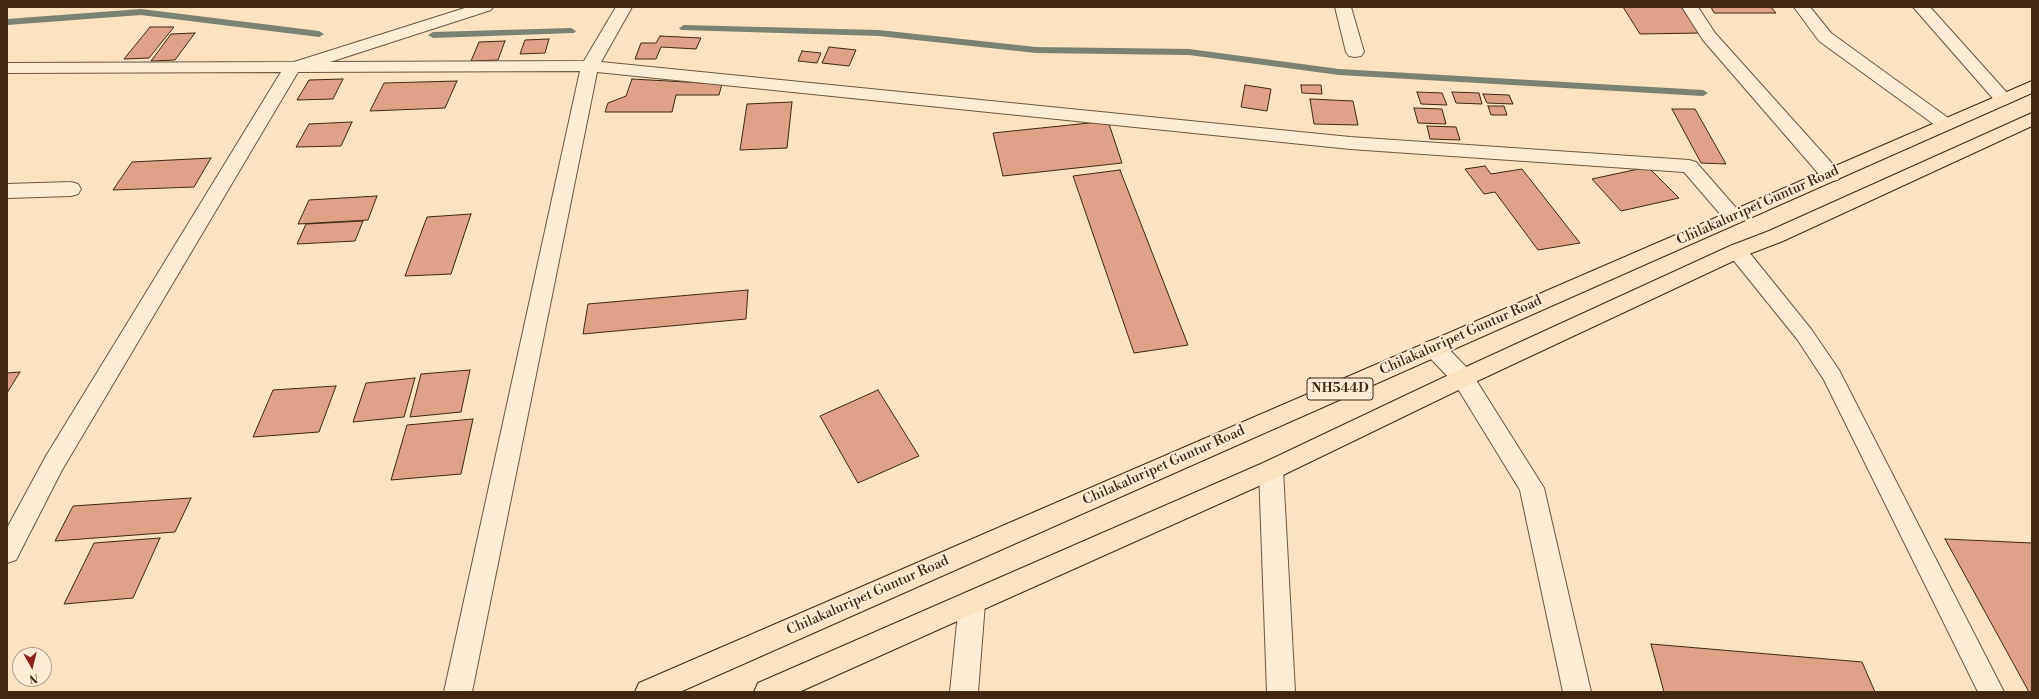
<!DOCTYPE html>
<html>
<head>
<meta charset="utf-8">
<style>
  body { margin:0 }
  #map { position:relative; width:2039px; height:699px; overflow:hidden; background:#fbe2c0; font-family:"Libre Bodoni",serif }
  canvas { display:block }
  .frame { position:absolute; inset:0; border:8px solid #3f2714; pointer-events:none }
  .north { position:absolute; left:12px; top:647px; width:40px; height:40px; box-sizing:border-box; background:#fcecd6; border:1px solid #b09d88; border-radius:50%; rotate:172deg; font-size:11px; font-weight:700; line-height:16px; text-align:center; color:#3f2714 }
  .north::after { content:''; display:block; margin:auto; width:14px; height:18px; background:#8f2418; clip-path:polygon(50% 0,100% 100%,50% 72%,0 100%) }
</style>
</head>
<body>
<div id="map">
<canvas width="2039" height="699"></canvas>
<div class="frame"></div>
<div class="north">N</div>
</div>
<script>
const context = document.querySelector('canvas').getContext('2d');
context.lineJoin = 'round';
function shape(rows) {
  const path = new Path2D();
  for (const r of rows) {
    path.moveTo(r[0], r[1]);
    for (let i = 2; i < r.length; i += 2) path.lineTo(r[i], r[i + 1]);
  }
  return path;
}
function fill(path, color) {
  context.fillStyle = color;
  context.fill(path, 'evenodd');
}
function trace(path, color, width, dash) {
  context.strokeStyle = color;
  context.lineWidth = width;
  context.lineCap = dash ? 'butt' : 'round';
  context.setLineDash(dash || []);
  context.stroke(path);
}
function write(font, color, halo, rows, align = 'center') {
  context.font = font + ' "Libre Bodoni",serif';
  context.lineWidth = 4;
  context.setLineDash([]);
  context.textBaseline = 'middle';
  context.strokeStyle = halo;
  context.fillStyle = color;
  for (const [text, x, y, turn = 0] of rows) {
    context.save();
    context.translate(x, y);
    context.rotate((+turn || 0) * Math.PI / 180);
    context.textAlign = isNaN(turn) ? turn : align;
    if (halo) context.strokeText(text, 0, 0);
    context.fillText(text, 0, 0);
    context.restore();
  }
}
fill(shape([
  [141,9,319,31,324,34,319,37,141,15,7,25,7,19,141,9],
  [684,25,879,30,1036,47,1189,49,1339,69,1703,90,1708,93,1703,96,1339,75,1189,55,1036,53,879,36,681,30,679,28,684,25],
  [571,28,576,31,574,33,433,38,428,35,433,32,571,28]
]), '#798273');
const building = shape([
  [1623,7,1681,7,1700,33,1640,34,1623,7],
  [1711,7,1771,7,1776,13,1714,13,1711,7],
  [150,27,174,27,149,58,124,59,150,27],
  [195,33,175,60,151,61,171,34,195,33],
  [660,36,701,38,696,49,661,47,656,59,635,59,641,43,656,43,660,36],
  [549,39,545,53,520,54,525,40,549,39],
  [505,41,498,60,471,61,479,42,505,41],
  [829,47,856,50,849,66,822,63,829,47],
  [802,51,821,53,817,63,798,61,802,51],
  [343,79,333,99,297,100,309,80,343,79],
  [632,79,722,84,719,95,676,95,672,112,605,112,608,103,626,96,632,79],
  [457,81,445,108,370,111,384,83,457,81],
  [1245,85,1271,89,1267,111,1241,107,1245,85],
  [1301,85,1321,85,1322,94,1302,93,1301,85],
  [1417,92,1442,93,1447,105,1421,104,1417,92],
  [1452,92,1479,93,1482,104,1456,103,1452,92],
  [1483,94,1509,95,1513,104,1487,103,1483,94],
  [1310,99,1353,101,1358,125,1314,124,1310,99],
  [792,102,787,148,740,150,747,104,792,102],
  [1488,106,1504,106,1507,115,1491,115,1488,106],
  [1414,108,1442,109,1446,124,1418,123,1414,108],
  [1672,109,1695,109,1726,164,1701,163,1672,109],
  [1108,121,1122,163,1003,176,993,133,1108,121],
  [352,122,341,146,296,147,309,124,352,122],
  [1427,126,1456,127,1460,140,1430,139,1427,126],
  [211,158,194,187,113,190,132,162,211,158],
  [1485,166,1491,174,1522,169,1580,243,1538,250,1495,192,1484,194,1465,169,1485,166],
  [1648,167,1679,198,1621,211,1592,179,1648,167],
  [1120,170,1188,345,1134,353,1073,176,1120,170],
  [377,196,368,220,298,224,309,200,377,196],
  [471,214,451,274,405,276,427,217,471,214],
  [363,221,355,241,297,244,306,224,363,221],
  [748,290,746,319,583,334,588,304,748,290],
  [470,370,461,412,410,417,421,374,470,370],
  [20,372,7,393,7,373,20,372],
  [415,378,404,417,353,422,366,383,415,378],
  [336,386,319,432,253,437,273,390,336,386],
  [878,390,919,456,858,483,820,416,878,390],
  [473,419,461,474,391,480,407,425,473,419],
  [191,498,175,532,55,541,73,506,191,498],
  [160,538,133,598,64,604,94,543,160,538],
  [1945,539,2032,543,2032,692,2029,692,1945,539],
  [1651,644,1862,662,1875,692,1664,692,1651,644]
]);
fill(building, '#dfa187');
trace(building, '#3f2714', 1);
const lane = shape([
  [1737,244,1744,246,1811,329,1839,370,2004,692,1978,692,1824,380,1797,339,1730,256,1728,251,1730,246,1737,244]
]);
const street = shape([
  [468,7,493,7,491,10,330,62,584,61,616,7,632,7,601,62,1350,137,1689,160,1696,162,1744,217,1741,222,1734,224,1727,222,1684,172,1350,149,597,72,472,692,444,692,580,71,298,72,62,470,16,560,7,563,7,528,46,456,281,72,7,73,7,63,294,62,468,7],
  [1335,7,1351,7,1364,52,1361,56,1355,57,1349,56,1346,52,1335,7],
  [1682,7,1698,7,1715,33,1838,170,1841,175,1838,180,1831,181,1824,180,1703,40,1682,7],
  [1794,7,1810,7,1831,33,1951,120,1954,124,1951,128,1945,130,1939,128,1819,41,1794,7],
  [1913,7,1930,7,2009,95,2012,99,2009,103,2003,105,1997,103,1913,7],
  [71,182,78,184,81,189,78,194,71,196,7,198,7,184,71,182],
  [1434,340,1442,342,1471,372,1544,488,1591,692,1563,692,1520,490,1455,384,1426,354,1423,348,1426,342,1434,340],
  [1271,460,1279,463,1283,470,1295,692,1267,692,1259,470,1263,463,1271,460],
  [972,591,981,595,985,603,978,692,950,692,959,603,963,595,972,591]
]);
const highway = shape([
  [2032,81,2032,93,680,692,635,692,639,683,2032,81],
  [2032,113,2032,126,1783,241,1744,256,1471,384,1279,477,799,692,754,692,758,683,1263,463,1455,372,1730,246,1769,231,2032,113]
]);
trace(lane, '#6e563f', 2);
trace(street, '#6e563f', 2);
trace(highway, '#3f2714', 2);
fill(lane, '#fcecd6');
fill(street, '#fcecd6');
fill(highway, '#fbe2c0');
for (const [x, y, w] of [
  [1340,389,66]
]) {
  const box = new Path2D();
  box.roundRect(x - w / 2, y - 11, w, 22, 3);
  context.fillStyle = '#fcecd6';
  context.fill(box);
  trace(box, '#3f2714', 1);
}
write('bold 13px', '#3f2714', null, [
  ["NH544D",1340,389]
]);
write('14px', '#3f2714', '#fcecd6', [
  ["Chilakaluripet Guntur Road",1758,206,-24],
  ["Chilakaluripet Guntur Road",1461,336,-24],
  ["Chilakaluripet Guntur Road",1164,466,-24],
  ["Chilakaluripet Guntur Road",868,596,-24]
]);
</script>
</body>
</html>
